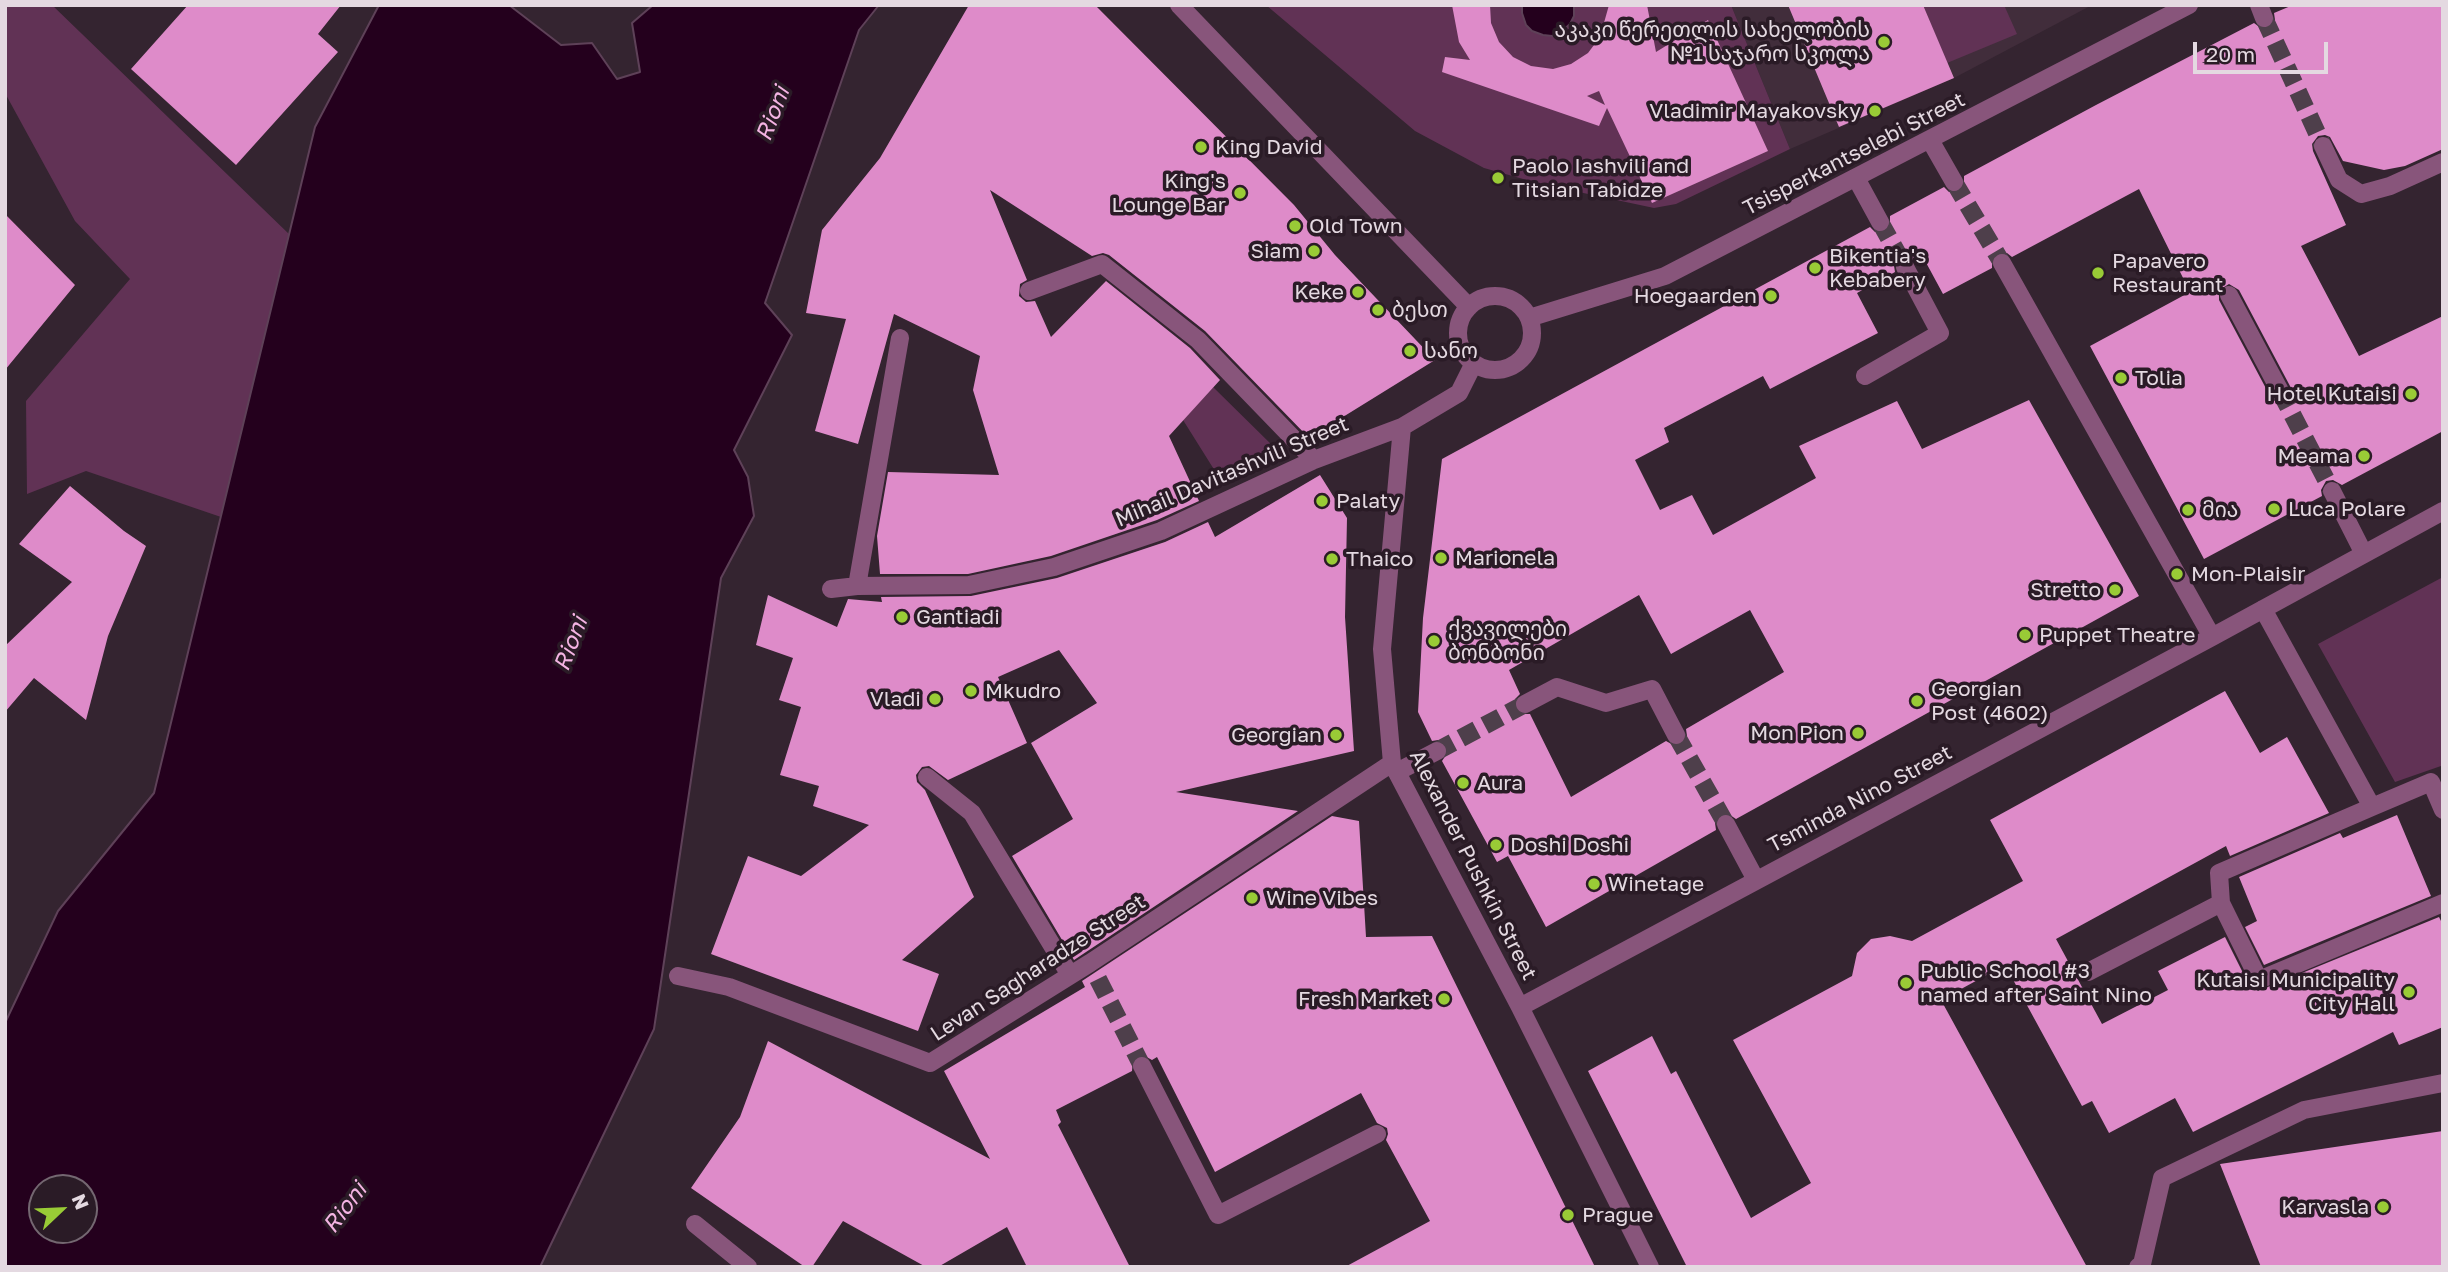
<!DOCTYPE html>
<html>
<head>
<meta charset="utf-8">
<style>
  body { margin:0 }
  #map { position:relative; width:2448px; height:1272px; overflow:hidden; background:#342430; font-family:"Golos Text",sans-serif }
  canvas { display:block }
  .frame { position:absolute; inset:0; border:7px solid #e4d9e1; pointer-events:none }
  .north { position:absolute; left:28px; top:1174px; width:70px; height:70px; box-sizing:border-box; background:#2a1b26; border:2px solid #746771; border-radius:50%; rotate:67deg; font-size:19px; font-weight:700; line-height:28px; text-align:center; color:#e4d9e1 }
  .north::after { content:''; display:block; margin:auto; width:24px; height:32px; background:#99cb36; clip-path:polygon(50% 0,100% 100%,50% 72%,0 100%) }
  .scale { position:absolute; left:2193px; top:42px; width:135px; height:32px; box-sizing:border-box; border:4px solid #e4d9e1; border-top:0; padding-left:9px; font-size:21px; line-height:24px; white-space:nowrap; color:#e4d9e1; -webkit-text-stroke:5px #2a1b26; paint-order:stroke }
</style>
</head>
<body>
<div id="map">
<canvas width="2448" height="1272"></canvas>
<div class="frame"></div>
<div class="north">N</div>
<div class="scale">20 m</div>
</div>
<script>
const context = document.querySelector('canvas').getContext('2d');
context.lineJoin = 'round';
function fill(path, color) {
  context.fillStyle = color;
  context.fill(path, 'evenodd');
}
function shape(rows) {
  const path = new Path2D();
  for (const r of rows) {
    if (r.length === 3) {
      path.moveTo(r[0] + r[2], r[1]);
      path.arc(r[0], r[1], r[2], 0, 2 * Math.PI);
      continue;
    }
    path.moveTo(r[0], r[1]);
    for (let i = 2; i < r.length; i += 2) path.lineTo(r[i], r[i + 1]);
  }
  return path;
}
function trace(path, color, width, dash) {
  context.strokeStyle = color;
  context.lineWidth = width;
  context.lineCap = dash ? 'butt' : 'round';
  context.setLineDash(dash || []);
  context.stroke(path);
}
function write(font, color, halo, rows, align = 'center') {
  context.font = font + ' "Golos Text","Noto Sans Georgian",sans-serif';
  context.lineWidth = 7;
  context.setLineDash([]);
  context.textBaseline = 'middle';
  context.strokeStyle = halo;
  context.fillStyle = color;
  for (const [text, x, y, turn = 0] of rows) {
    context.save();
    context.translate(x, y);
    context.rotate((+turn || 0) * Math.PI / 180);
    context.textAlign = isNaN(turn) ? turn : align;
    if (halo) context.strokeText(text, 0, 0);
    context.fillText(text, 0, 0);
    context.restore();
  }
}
fill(shape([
  [1731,5,2092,5,1954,78,1790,149]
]), '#412d3b');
fill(shape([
  [5,5,52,5,290,235,221,517,86,471,27,494,26,401,130,279,75,221,5,93],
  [1266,5,1731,5,1790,149,1676,204,1654,208,1541,184,1484,168,1415,131],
  [1923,5,2004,5,2017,34,1947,63],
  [1213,387,1276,449,1220,479,1183,420],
  [2443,577,2443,771,2441,766,2395,782,2318,644]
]), '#613255');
const water = shape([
  [379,5,509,5,561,45,592,43,617,79,640,72,632,23,653,5,879,5,859,30,765,303,792,335,734,450,748,477,754,516,721,578,654,1029,540,1267,5,1267,5,1023,58,911,154,793,315,127,379,5],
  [42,1188,84,1188,84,1230,42,1230,42,1188],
  [1522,5,1574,5,1574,16,1570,24,1560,33,1552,36,1543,35,1532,31,1526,25,1522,13,1522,5]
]);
fill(water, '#24001d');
trace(water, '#5e4158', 2);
fill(shape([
  [188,5,341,5,318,34,338,52,236,165,131,69],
  [969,5,1095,5,1294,205,1335,255,1435,360,1309,438,1205,331,1109,255,1103,253,1092,256,990,190,1027,280,1020,284,1019,296,1026,302,1035,301,1051,337,1106,281,1190,348,1220,380,1169,436,1199,501,1157,520,1051,556,968,574,880,574,877,536,888,472,999,475,973,390,980,356,894,314,858,444,815,431,846,319,806,313,822,230,880,158],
  [1452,5,1490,5,1491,23,1499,42,1513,57,1531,66,1553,69,1571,64,1588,53,1600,37,1609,5,1647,5,1656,52,1708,20,1768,151,1652,203,1607,108,1599,126,1442,72,1445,57,1470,60,1459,42],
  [1599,91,1605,105,1587,96],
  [1788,5,1923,5,1954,78,1839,127],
  [2293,5,2443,5,2443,149,2405,166,2384,170,2343,161,2330,137,2325,135,2318,136,2312,144,2313,151,2346,225,2301,246,2359,356,2443,316,2443,431,2342,485,2333,480,2326,481,2321,490,2322,496,2204,559,2090,346,2190,292,2139,189,2012,257,2007,253,1997,253,1992,258,1992,268,1943,294,1923,257,1915,261,1906,256,1899,257,1894,266,1895,272,1857,293,1878,333,1770,389,1763,376,1664,428,1669,442,1635,460,1660,510,1692,495,1713,535,1816,478,1799,446,1897,401,1922,449,2029,400,2139,596,1736,819,1727,813,1720,814,1715,823,1716,830,1546,927,1508,856,1497,862,1442,761,1448,752,1447,745,1438,740,1432,741,1418,712,1423,618,1442,459,1870,227,1875,232,1885,232,1890,227,1890,216,1944,187,1949,192,1959,192,1964,187,1964,176,2096,105,2254,23,2262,29,2269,28,2275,20,2274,13],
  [2229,284,2239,290,2290,386,2290,396,2285,401,2275,401,2270,396,2219,300,2219,290],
  [1639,595,1671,654,1750,610,1784,672,1686,729,1687,736,1682,745,1675,746,1666,741,1571,797,1530,714,1520,714,1515,709,1515,699,1520,694,1509,670],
  [5,214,75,285,5,370],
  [1320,475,1347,518,1345,617,1354,751,1176,792,1298,811,1074,960,1012,856,1073,819,1031,743,1097,703,1059,650,998,677,1027,743,948,780,929,766,922,767,916,775,917,782,925,790,974,897,902,960,939,974,918,1031,711,954,748,856,801,876,869,825,813,806,819,786,780,775,801,707,779,700,793,658,756,645,768,595,837,627,848,599,882,602,881,597,971,596,1057,578,1165,542,1208,522,1215,537],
  [70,486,124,531,146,546,108,636,86,720,34,678,5,712,5,646,72,582,19,544],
  [2225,691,2260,753,2287,737,2329,813,2230,856,2226,846,2056,939,2102,1024,2168,990,2158,971,2225,937,2249,985,2258,991,2439,917,2443,925,2443,1027,2399,1045,2393,1032,2193,1132,2175,1098,2109,1133,2092,1101,2082,1106,2005,965,1941,1000,2087,1267,1687,1267,1588,1071,1652,1036,1671,1074,1676,1071,1751,1218,1811,1183,1733,1040,1852,976,1857,953,1871,939,1890,936,1912,941,2023,881,1990,820],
  [2397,815,2431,896,2264,965,2245,927,2257,921,2239,877,2340,833,2343,838],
  [1332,816,1359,821,1366,937,1432,936,1595,1267,1345,1267,1430,1221,1386,1140,1388,1134,1387,1128,1377,1123,1361,1093,1215,1172,1157,1057,1152,1060,1143,1055,1133,1059,1132,1071,1056,1110,1061,1122,1058,1125,1130,1267,1027,1267,1007,1227,938,1267,926,1267,843,1221,812,1267,805,1267,691,1188,740,1117,768,1041,990,1159,944,1071,1085,987,1082,981],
  [2443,1131,2443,1267,2261,1267,2220,1164]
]), '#de8bc9');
trace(shape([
  [2264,18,2323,146],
  [1954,182,2002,263],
  [1880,222,1905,267],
  [2280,391,2332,491],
  [1676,735,1726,824],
  [1437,751,1525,704],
  [1098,979,1142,1066]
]), '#4e3f4b', 18, [18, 9]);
trace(shape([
  [1179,5,1469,307],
  [2259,5,2264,18],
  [1930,140,1954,182],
  [2323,146,2339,180,2361,194,2390,186,2443,162],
  [1856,178,1880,222],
  [2002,263,2212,637],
  [1029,291,1102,264,1198,340,1314,460],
  [2229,295,2280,391],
  [1495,333,37],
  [1529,318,1665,276,2189,5],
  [1474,363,1459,393,1402,427,1382,649,1392,763,1520,1007,1650,1267],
  [1865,376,1940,333,1905,267],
  [2332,491,2364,554],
  [857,586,900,338],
  [831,589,857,586,969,585,1054,567,1161,531,1314,460,1402,427],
  [1525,704,1557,687,1606,703,1652,689,1676,735],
  [1397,772,1437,751],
  [927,777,972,813,1070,975],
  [2372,807,2431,782,2443,810],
  [1726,824,1756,880],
  [2221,903,2259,980,2443,903],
  [2088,972,2221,903,2219,873,2372,807,2263,609],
  [678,976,729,987,930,1063,1090,963,1392,763],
  [1520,1007,2212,637,2443,511],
  [1142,1066,1218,1215,1377,1134],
  [695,1224,748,1267],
  [2138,1267,2142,1264,2162,1178,2304,1110,2443,1083]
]), '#88557b', 18);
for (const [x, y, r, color] of [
  [1884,42,7,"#99cb36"],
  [1875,111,7,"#99cb36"],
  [1201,147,7,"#99cb36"],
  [1498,178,7,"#99cb36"],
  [1240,193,7,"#99cb36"],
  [1295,226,7,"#99cb36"],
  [1314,251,7,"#99cb36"],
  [1815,268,7,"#99cb36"],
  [2098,273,7,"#99cb36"],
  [1358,292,7,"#99cb36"],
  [1771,296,7,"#99cb36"],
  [1378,310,7,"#99cb36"],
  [1410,351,7,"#99cb36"],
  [2121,378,7,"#99cb36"],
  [2411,394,7,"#99cb36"],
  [2364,456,7,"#99cb36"],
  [1322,501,7,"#99cb36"],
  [2274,509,7,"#99cb36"],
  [2188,510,7,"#99cb36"],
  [1441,558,7,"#99cb36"],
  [1332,559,7,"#99cb36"],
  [2177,574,7,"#99cb36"],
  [2115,590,7,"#99cb36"],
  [902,617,7,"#99cb36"],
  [2025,635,7,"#99cb36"],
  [1434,641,7,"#99cb36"],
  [971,691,7,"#99cb36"],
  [935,699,7,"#99cb36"],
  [1917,701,7,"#99cb36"],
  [1858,733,7,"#99cb36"],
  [1336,735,7,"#99cb36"],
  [1463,783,7,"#99cb36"],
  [1496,845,7,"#99cb36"],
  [1594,884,7,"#99cb36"],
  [1252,898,7,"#99cb36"],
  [1906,983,7,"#99cb36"],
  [2409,992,7,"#99cb36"],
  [1444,999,7,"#99cb36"],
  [2383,1207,7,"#99cb36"],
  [1568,1215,7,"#99cb36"]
]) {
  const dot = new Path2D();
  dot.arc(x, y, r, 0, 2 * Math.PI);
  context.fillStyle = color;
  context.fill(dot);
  trace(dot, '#2a1b26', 2.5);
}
write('21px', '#e4d9e1', '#2a1b26', [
  ["აკაკი წერეთლის სახელობის",1870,30,"right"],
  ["№1 საჯარო სკოლა",1870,54,"right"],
  ["Vladimir Mayakovsky",1861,111,"right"],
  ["King David",1215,147],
  ["Paolo Iashvili and",1512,166],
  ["Titsian Tabidze",1512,190],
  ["King's",1226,181,"right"],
  ["Lounge Bar",1226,205,"right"],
  ["Old Town",1309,226],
  ["Siam",1300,251,"right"],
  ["Bikentia's",1829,256],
  ["Kebabery",1829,280],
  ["Papavero",2112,261],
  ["Restaurant",2112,285],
  ["Keke",1344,292,"right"],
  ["Hoegaarden",1757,296,"right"],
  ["ბესთ",1392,310],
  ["სანო",1424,351],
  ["Tolia",2135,378],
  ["Hotel Kutaisi",2397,394,"right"],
  ["Meama",2350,456,"right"],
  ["Palaty",1336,501],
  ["Luca Polare",2288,509],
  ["მია",2202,510],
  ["Marionela",1455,558],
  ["Thaico",1346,559],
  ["Mon-Plaisir",2191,574],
  ["Stretto",2101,590,"right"],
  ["Gantiadi",916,617],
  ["ქვავილები",1448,629],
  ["ბონბონი",1448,653],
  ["Puppet Theatre",2039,635],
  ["Georgian",1931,689],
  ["Post (4602)",1931,713],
  ["Mkudro",985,691],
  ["Vladi",921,699,"right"],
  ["Mon Pion",1844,733,"right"],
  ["Georgian",1322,735,"right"],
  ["Aura",1477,783],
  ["Doshi Doshi",1510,845],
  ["Winetage",1608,884],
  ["Wine Vibes",1266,898],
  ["Public School #3",1920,971],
  ["named after Saint Nino",1920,995],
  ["Kutaisi Municipality",2395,980,"right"],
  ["City Hall",2395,1004,"right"],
  ["Fresh Market",1430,999,"right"],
  ["Karvasla",2369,1207,"right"],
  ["Prague",1582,1215]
], 'left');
write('21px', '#e4d9e1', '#2a1b26', [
  ["Tsisperkantselebi Street",1854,154,-27],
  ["Mihail Davitashvili Street",1232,472,-23],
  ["Tsminda Nino Street",1860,799,-28],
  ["Alexander Pushkin Street",1473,865,63],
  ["Levan Sagharadze Street",1038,968,-33]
]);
write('italic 23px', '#f4b4e3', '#2a1b26', [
  ["Rioni",773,114,-69],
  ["Rioni",571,644,-69],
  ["Rioni",345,1208,-53]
]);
</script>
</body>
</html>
